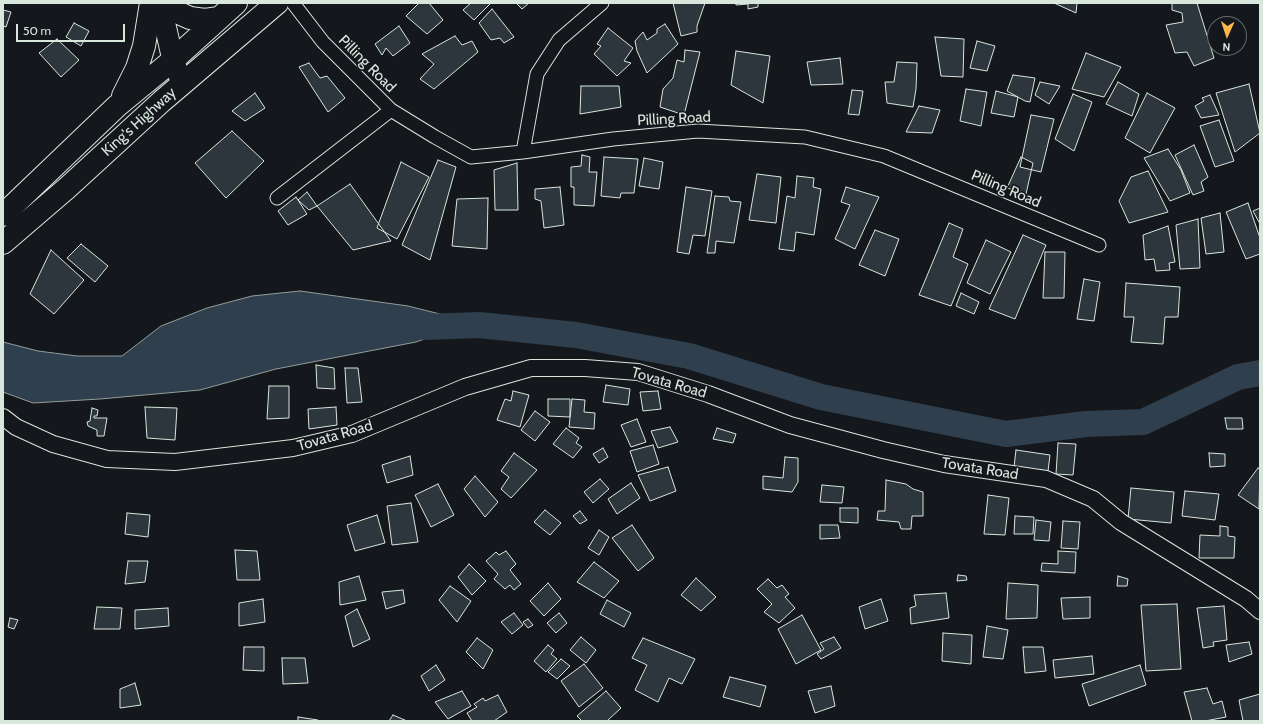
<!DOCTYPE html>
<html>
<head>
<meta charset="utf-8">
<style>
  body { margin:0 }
  #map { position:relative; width:1263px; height:724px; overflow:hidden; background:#14181c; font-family:Cabin,sans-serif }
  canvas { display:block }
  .frame { position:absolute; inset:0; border:4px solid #d8e6dc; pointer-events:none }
  .north { position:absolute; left:1207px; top:16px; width:40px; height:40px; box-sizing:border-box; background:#14181c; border:1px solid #626a69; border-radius:50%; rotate:183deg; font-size:11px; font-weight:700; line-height:16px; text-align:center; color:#d8e6dc }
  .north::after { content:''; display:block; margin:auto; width:14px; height:18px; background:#ffb74d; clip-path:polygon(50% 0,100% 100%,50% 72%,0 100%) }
  .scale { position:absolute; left:16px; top:24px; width:109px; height:18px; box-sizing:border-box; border:2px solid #d8e6dc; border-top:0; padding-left:5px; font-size:12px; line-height:14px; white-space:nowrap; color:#d8e6dc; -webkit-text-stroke:3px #14181c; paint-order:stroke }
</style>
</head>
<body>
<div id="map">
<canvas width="1263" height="724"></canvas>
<div class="frame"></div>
<div class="north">N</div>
<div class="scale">50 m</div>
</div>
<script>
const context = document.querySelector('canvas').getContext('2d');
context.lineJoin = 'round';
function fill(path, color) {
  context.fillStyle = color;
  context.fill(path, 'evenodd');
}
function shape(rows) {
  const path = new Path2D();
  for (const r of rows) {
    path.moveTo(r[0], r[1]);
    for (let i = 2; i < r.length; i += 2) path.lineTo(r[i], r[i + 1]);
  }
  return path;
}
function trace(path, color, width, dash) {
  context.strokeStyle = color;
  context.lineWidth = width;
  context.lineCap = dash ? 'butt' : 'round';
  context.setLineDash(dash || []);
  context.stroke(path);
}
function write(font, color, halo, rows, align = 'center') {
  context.font = font + ' Cabin,sans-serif';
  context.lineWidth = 3;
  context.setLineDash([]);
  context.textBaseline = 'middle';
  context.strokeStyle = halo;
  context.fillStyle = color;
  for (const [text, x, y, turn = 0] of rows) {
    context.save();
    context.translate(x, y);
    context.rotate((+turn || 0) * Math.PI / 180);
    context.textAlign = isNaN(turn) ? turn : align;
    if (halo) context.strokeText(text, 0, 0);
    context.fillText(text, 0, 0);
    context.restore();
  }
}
const water = shape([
  [300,291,408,306,472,322,416,342,276,369,200,390,100,399,33,403,3,392,3,342,38,351,77,356,122,356,161,326,207,308,252,296,300,291]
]);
fill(water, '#2f3f4d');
trace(water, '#939e99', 1);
trace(shape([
  [425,327,479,325,576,335,689,356,821,397,1006,434,1086,424,1143,422,1238,377,1260,373]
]), '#2f3f4d', 26);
const building = shape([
  [419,3,429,3,443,20,427,34,406,16,419,3],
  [471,3,491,3,474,20,463,10,471,3],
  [516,3,529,3,522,9,516,3],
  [673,3,705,3,697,26,697,32,681,36,673,3],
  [736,3,758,3,758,7,748,9,748,4,736,5,736,3],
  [1054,3,1077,3,1076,13,1054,3],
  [1172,3,1197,3,1214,58,1194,66,1187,52,1175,53,1166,25,1183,22,1182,13,1172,10,1172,3],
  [492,9,514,37,504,43,500,38,491,40,479,23,492,9],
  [3,10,11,12,6,27,3,26,3,10],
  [74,23,89,31,81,46,66,37,74,23],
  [665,24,678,44,647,73,637,51,635,41,643,32,647,40,657,33,657,29,665,24],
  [399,26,410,43,393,56,386,48,382,55,375,44,399,26],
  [608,28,633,48,624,61,631,63,617,76,594,54,601,46,597,44,608,28],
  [455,36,462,45,472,41,478,52,434,89,420,79,434,64,422,54,455,36],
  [935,37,964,39,963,77,941,76,935,37],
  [57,39,79,60,61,77,39,53,57,39],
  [977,41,995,46,987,71,970,68,977,41],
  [685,50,700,52,684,115,660,107,663,89,673,78,677,60,684,62,685,50],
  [736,51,770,56,763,103,731,85,736,51],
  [1086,53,1121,67,1104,97,1072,89,1086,53],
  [840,58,843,84,811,85,807,62,840,58],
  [897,62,917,63,916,89,913,107,887,103,885,82,894,82,897,62],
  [309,63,320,78,327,76,345,98,328,112,299,67,309,63],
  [1013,75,1035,78,1030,102,1025,101,1007,91,1013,75],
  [1040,82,1060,86,1049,104,1035,95,1040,82],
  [1118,82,1139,94,1132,116,1106,104,1118,82],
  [1249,84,1260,133,1235,152,1216,93,1249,84],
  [581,86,619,86,621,107,580,114,581,86],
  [966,89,987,92,981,126,960,121,966,89],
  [852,90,863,91,859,115,848,114,852,90],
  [996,91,1018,97,1014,117,991,113,996,91],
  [255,93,265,108,245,121,232,111,255,93],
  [1147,93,1175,108,1150,153,1125,138,1147,93],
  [1073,94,1092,102,1074,151,1055,139,1073,94],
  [1210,95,1219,115,1201,118,1195,106,1204,101,1202,98,1210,95],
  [919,106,940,110,932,133,906,132,919,106],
  [1031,115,1054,119,1041,172,1020,167,1031,115],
  [1219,120,1234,161,1215,167,1200,126,1219,120],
  [232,131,264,161,226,198,195,163,232,131],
  [1194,145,1208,177,1201,182,1204,191,1193,195,1175,155,1194,145],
  [1168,149,1181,170,1190,193,1170,201,1144,158,1168,149],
  [582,155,590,157,589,172,597,172,594,206,574,205,574,187,571,187,571,167,581,166,582,155],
  [604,157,638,159,634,193,621,193,620,198,601,196,604,157],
  [1021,157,1033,163,1026,194,1007,188,1021,157],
  [644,158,663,162,659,189,639,186,644,158],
  [438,160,456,167,430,260,402,245,438,160],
  [401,162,429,177,397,239,377,228,401,162],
  [517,163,518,210,495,210,494,170,517,163],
  [1148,171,1168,212,1129,223,1119,201,1131,177,1148,171],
  [757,174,781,177,776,223,749,220,757,174],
  [797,176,814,178,813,187,821,189,814,235,796,232,794,251,779,249,787,196,795,198,797,176],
  [350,184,391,241,353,250,317,206,350,184],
  [560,187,564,225,544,228,541,201,535,199,535,189,560,187],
  [686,187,712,191,705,236,693,235,689,254,677,252,686,187],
  [846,187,879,197,855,249,835,239,850,205,841,202,846,187],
  [307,192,317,206,309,210,298,200,307,192],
  [715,196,729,197,730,201,741,202,734,243,716,241,715,253,707,253,715,196],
  [296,197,307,214,288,225,278,211,296,197],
  [488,198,487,249,452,246,457,199,488,198],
  [1248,203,1260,238,1260,254,1246,259,1226,212,1248,203],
  [1260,208,1260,224,1253,211,1260,208],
  [1220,213,1224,252,1206,254,1201,218,1220,213],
  [1198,219,1200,268,1180,269,1176,225,1198,219],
  [949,223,963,229,953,257,968,264,951,306,919,295,949,223],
  [1168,226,1175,262,1169,263,1170,270,1156,271,1154,259,1145,260,1143,235,1168,226],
  [875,230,899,239,885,276,859,265,875,230],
  [1023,235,1046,245,1015,319,989,309,1023,235],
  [986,240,1011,252,990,294,967,283,986,240],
  [81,244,108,266,95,282,67,258,81,244],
  [51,250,84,280,54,314,30,294,51,250],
  [1045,252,1065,252,1064,298,1043,298,1045,252],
  [1084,279,1100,282,1094,321,1077,319,1084,279],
  [1126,283,1180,287,1178,317,1165,317,1163,344,1131,342,1134,317,1124,317,1126,283],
  [961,293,979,302,974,314,956,306,961,293],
  [316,365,334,368,335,389,317,388,316,365],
  [345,368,358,368,362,402,347,403,345,368],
  [606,385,630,389,628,405,603,402,606,385],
  [269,386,289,386,289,418,267,419,269,386],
  [513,391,529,395,520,427,497,420,505,399,511,401,513,391],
  [658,391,661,409,643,411,640,392,658,391],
  [548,399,570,399,570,417,548,416,548,399],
  [572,399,585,400,584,412,595,413,594,429,569,427,572,399],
  [145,407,177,408,175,440,147,438,145,407],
  [336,407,337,425,309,429,308,409,336,407],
  [92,408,98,410,97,416,94,416,94,418,107,418,104,436,97,436,97,430,88,426,87,422,90,421,92,408],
  [535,411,550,422,535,441,521,430,535,411],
  [1225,418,1242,418,1243,429,1227,429,1225,418],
  [637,419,646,442,631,447,621,425,637,419],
  [670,427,678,442,658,448,651,431,670,427],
  [566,428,579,438,576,443,582,447,573,458,553,444,566,428],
  [717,428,736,434,733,443,713,439,717,428],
  [1058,443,1076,444,1073,475,1056,474,1058,443],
  [653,445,659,464,637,472,630,451,653,445],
  [603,448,608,457,599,463,593,454,603,448],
  [1016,450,1050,455,1048,471,1014,467,1016,450],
  [514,453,537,470,511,498,501,489,509,477,501,471,514,453],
  [1209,453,1225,454,1225,466,1210,467,1209,453],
  [410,456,413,475,387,483,382,465,410,456],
  [785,457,798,458,798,482,792,492,763,489,763,476,783,478,785,457],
  [668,467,676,491,650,501,638,475,668,467],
  [1258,468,1260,469,1259,509,1238,495,1258,468],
  [475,476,498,502,485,517,464,489,475,476],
  [600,479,609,489,593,503,584,492,600,479],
  [886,480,906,484,913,489,923,492,923,516,912,516,911,529,901,529,899,522,877,520,878,511,885,511,886,480],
  [631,483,640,498,617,514,608,499,631,483],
  [438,484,454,515,431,527,415,495,438,484],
  [822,485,844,487,842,503,820,502,822,485],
  [1131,488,1174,492,1171,523,1128,519,1131,488],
  [1185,491,1219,494,1215,520,1182,516,1185,491],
  [988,495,1009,498,1005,535,984,534,988,495],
  [411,503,418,542,392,545,387,506,411,503],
  [840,508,858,508,858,523,840,522,840,508],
  [545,510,561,523,550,535,534,522,545,510],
  [580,511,587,520,580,524,573,516,580,511],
  [127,513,150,515,148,537,125,534,127,513],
  [377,515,385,543,355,551,347,525,377,515],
  [1015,516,1034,517,1033,534,1014,534,1015,516],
  [1036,520,1051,522,1049,541,1034,540,1036,520],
  [1063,521,1080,522,1078,549,1061,548,1063,521],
  [632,525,654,558,638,571,612,538,632,525],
  [820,525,838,525,840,538,820,539,820,525],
  [1220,526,1228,527,1228,536,1235,537,1234,558,1199,558,1200,535,1220,536,1220,526],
  [599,530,609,537,599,555,588,548,599,530],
  [235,550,257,551,260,580,237,580,235,550],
  [506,551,516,564,510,570,521,584,514,590,510,585,505,589,494,579,498,574,486,561,496,552,499,555,506,551],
  [1058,551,1076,552,1075,573,1041,571,1042,563,1058,564,1058,551],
  [128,561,148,561,145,582,125,584,128,561],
  [594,562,619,581,604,598,577,582,594,562],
  [469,564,486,581,472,595,458,577,469,564],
  [958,575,966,576,967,580,957,581,958,575],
  [359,576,366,600,340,605,339,582,359,576],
  [1118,576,1128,579,1127,586,1117,586,1118,576],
  [696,578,716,597,701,611,681,595,696,578],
  [768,579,777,588,782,585,789,594,785,597,795,608,779,623,764,612,772,604,757,589,768,579],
  [548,583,561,599,544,616,530,601,548,583],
  [1008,583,1038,585,1037,618,1006,619,1008,583],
  [450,586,471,601,457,622,439,600,450,586],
  [403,590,405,603,386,609,382,592,403,590],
  [946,593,949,618,911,624,910,608,916,606,914,595,946,593],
  [1090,597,1090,618,1063,619,1061,598,1090,597],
  [263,599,265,622,239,626,239,603,263,599],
  [881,599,888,621,865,629,859,607,881,599],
  [607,600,631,613,624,627,600,614,607,600],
  [1177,604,1181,669,1146,671,1141,605,1177,604],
  [1224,606,1227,640,1213,642,1214,646,1203,648,1197,608,1224,606],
  [97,607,122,608,120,629,94,629,97,607],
  [168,608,169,626,135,629,135,610,168,608],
  [357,609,370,639,353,647,345,616,357,609],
  [514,613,523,625,512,634,501,622,514,613],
  [559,613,567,623,556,633,547,623,559,613],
  [802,615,821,650,796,664,778,629,802,615],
  [10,618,18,620,14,629,8,627,10,618],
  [528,619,533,625,528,628,523,622,528,619],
  [987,626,1008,630,1003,659,983,657,987,626],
  [943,633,972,635,971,664,942,661,943,633],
  [581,637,596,650,586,663,570,650,581,637],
  [834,637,841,648,821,659,817,654,824,649,820,643,834,637],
  [477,638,493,650,483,669,466,652,477,638],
  [643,638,695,659,682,684,669,678,658,702,635,690,647,665,632,658,643,638],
  [1249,642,1252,654,1229,662,1226,645,1249,642],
  [548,645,554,650,551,654,557,659,546,672,534,661,548,645],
  [244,647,264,647,264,671,243,670,244,647],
  [1023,647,1043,647,1046,671,1025,673,1023,647],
  [1092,656,1094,674,1055,678,1053,660,1092,656],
  [282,658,305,658,308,683,283,684,282,658],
  [561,659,570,666,557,679,548,672,561,659],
  [584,664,603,688,579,707,561,681,584,664],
  [436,665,445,680,429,691,421,676,436,665],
  [1140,665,1146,685,1089,706,1082,684,1140,665],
  [730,677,766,686,760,707,723,697,730,677],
  [135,683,141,705,120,708,120,689,135,683],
  [831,686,835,706,815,713,808,691,831,686],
  [1207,688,1213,704,1222,701,1226,717,1205,721,1192,721,1184,692,1207,688],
  [462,691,471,706,448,719,435,702,462,691],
  [606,691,621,708,607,721,582,721,577,716,606,691],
  [1260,694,1260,721,1243,721,1239,700,1260,694],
  [498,695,507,712,494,721,472,721,467,713,477,707,474,704,483,698,485,701,498,695],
  [393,715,407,721,389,721,393,715],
  [298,717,318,720,318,721,298,721,298,717]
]);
fill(building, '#2c363c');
trace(building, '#d8e6dc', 1);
const minor = shape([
  [293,3,323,42,391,110,435,137,471,157,523,152,613,139,698,131,805,137,884,156,1099,245],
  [523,152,537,74,559,40,602,3],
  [277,198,391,110]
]);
const tertiary = shape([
  [3,417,16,427,53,444,107,459,175,462,293,448,352,434,465,387,531,368,585,368,638,372,708,394,790,425,883,450,944,464,1046,479,1093,499,1121,522,1246,599,1260,611]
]);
const primary = shape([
  [160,3,173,60,182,83]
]);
const trunk = shape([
  [172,3,179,13,190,18,205,20,219,18],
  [123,96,137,68,144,46,151,3],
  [3,215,117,106,173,60,236,3],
  [3,243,67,188,162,101,277,3]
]);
trace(minor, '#d8e6dc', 15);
trace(tertiary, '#d8e6dc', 18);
trace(primary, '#d8e6dc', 23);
trace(trunk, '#d8e6dc', 24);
trace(minor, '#14181c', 13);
trace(tertiary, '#14181c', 16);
trace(primary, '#14181c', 21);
trace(trunk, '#14181c', 22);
write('15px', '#d8e6dc', '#14181c', [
  ["Pilling Road",367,64,45],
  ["Pilling Road",674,119,-3],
  ["King's Highway",139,122,-42],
  ["Pilling Road",1006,189,23],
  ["Tovata Road",669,383,16],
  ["Tovata Road",335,436,-16],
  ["Tovata Road",980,469,9]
]);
</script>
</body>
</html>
